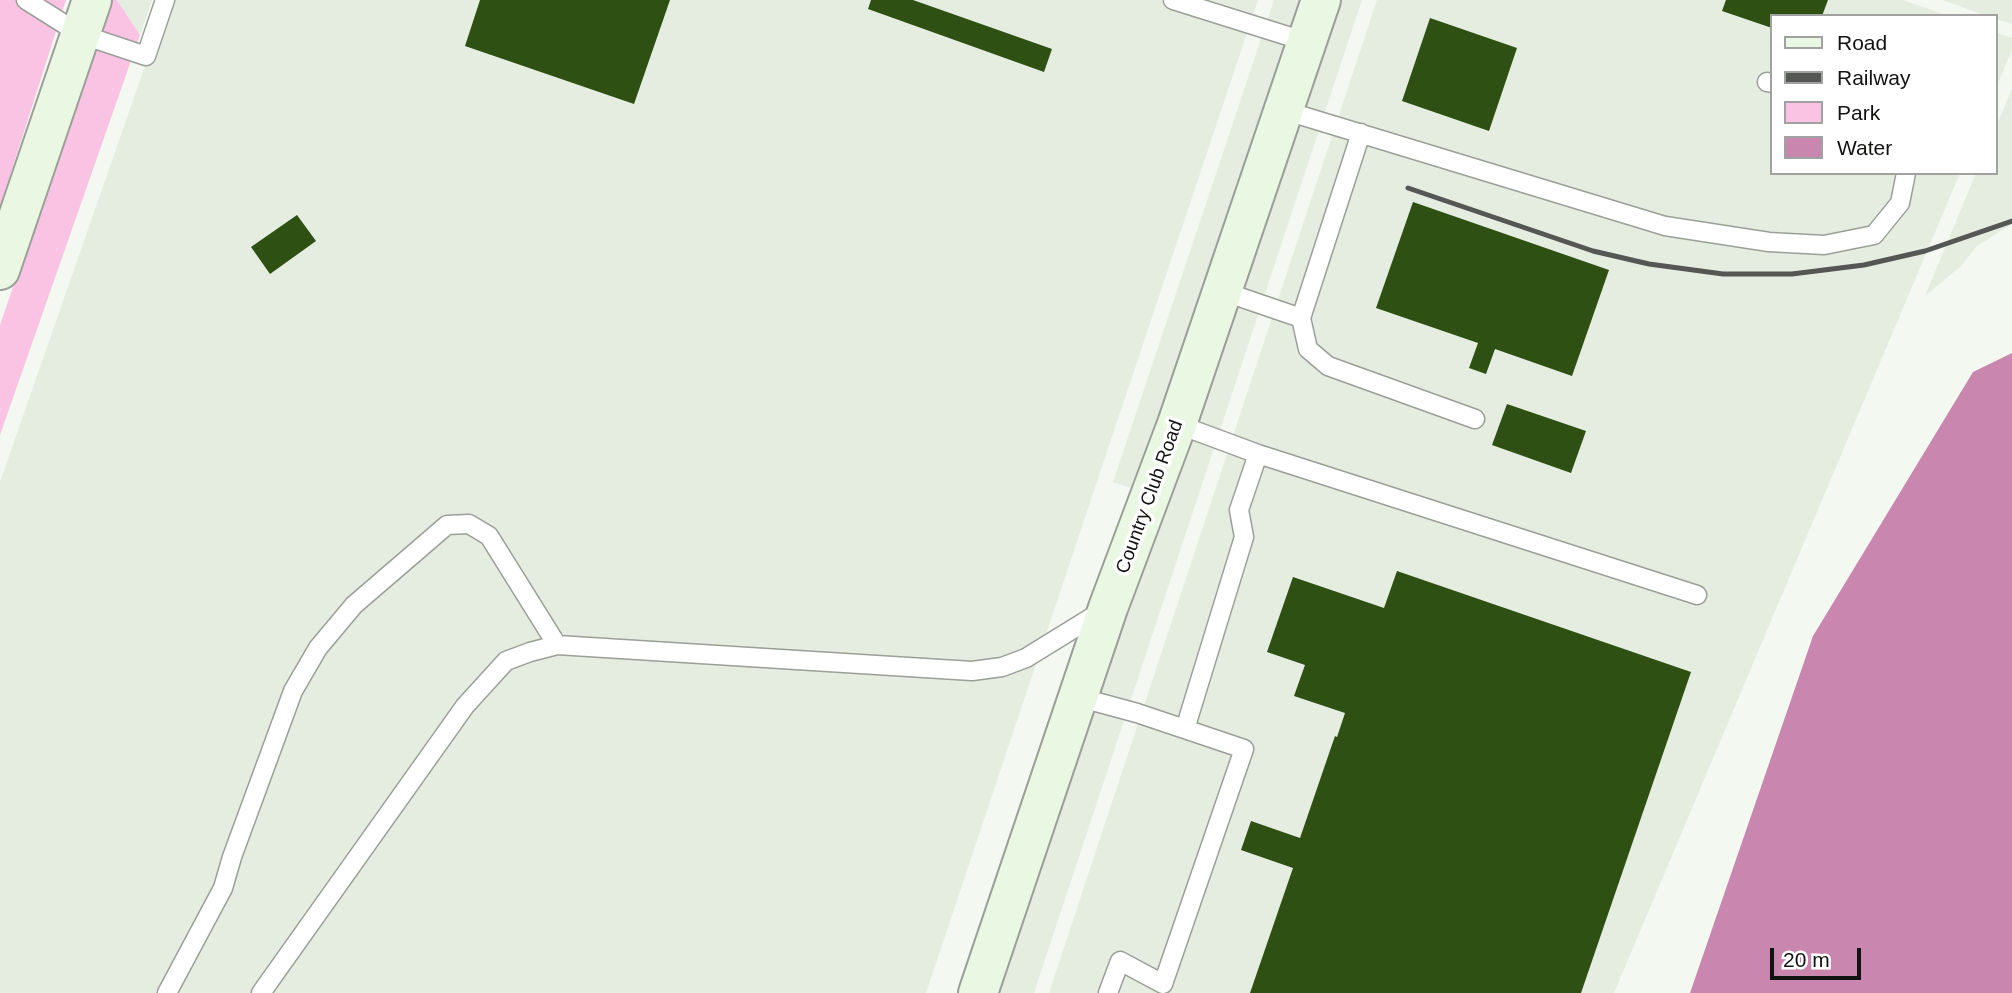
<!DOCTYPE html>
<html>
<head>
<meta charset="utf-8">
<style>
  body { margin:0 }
  #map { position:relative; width:2012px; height:993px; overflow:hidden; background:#f3f8f0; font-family:Arial,sans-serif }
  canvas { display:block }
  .legend { position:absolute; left:1770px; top:14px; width:228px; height:161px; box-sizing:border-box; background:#fff; border:2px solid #a0a1a0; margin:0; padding:9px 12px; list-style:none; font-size:21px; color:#121311 }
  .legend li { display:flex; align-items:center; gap:14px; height:35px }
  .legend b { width:35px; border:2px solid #a0a1a0 }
  .scale { position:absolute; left:1770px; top:948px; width:91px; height:32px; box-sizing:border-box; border:4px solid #121311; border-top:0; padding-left:9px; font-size:21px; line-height:24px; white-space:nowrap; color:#121311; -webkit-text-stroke:5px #fff; paint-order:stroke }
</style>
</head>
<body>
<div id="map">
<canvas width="2012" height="993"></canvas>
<ul class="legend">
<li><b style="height:9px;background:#eaf7e3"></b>Road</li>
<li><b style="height:9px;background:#545753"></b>Railway</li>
<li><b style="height:19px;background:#fac3e3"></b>Park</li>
<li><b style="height:19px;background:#c986ae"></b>Water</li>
</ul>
<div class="scale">20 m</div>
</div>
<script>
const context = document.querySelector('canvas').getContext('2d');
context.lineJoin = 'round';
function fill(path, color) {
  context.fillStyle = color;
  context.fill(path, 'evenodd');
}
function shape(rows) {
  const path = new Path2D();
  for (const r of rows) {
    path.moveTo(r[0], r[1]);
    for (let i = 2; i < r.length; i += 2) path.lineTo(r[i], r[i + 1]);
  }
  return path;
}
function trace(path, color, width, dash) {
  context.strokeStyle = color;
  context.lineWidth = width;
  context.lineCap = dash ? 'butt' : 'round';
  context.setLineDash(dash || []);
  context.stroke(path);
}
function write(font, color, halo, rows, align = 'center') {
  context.font = font + ' Arial,sans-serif';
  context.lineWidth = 7;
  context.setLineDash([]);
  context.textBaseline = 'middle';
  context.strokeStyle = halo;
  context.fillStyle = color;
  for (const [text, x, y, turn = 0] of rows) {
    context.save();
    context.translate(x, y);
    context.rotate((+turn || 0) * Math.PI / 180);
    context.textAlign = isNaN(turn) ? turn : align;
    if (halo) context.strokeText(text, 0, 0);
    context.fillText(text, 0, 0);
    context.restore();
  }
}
fill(shape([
  [117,0,152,0,140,35],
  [168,0,1258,0,926,993,0,993,0,482],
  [1274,0,1301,0,1160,419,1134,489,1113,482],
  [1339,0,1362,0,1034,993,997,993,1125,614],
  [1377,0,1903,0,1949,16,1772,16,1772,173,1960,173,1614,993,1049,993],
  [1942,0,2012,0,2012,24,1996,19,1996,16,1987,16],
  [1996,32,2012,38,2012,50,1996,88],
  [2012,89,2012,224,1977,246,1961,266,1925,296,1976,173,1996,173,1996,127]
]), '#e4ede0');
fill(shape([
  [0,0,66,0,0,207],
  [111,0,117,0,140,35,0,435,0,325]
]), '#fac3e3');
fill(shape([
  [2012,353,2012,993,1690,993,1813,636,1973,372]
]), '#c986ae');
fill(shape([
  [480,0,670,0,634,104,465,46],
  [871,0,913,0,1052,49,1044,72,868,9],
  [1726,0,1828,0,1822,16,1772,16,1772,28,1722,11],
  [1430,18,1517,48,1489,131,1402,101],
  [1413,202,1609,270,1572,376,1495,349,1486,374,1469,368,1478,343,1376,308],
  [297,215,316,241,270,274,251,247],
  [1507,404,1586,431,1571,473,1492,445],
  [1397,571,1691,672,1581,993,1250,993,1293,868,1241,850,1251,821,1300,838,1335,736,1337,737,1345,713,1294,696,1305,665,1267,652,1293,577,1384,608]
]), '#2e5013');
const lane = shape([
  [26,0,80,34,146,56,165,0],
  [1173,0,1307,42],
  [1767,82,1772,83],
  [1283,110,1665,226,1769,242,1824,245,1874,235,1900,203,1906,173],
  [1222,291,1301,318,1361,133],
  [1301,318,1308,349,1328,366,1475,419],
  [1177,424,1258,454,1239,510,1244,537,1185,729],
  [1258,454,1697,595],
  [1078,697,1137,713,1244,749,1163,984,1120,961,1108,993],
  [167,993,223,888,232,857,293,691,318,648,354,605,447,525,469,524,489,536,557,645],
  [261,993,465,706,506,661,530,652,557,645,972,671,1002,667,1026,658,1102,611]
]);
const secondary = shape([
  [0,270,92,0],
  [978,993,1108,608,1177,424,1321,0]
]);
trace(lane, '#9a9f98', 21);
trace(secondary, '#9a9f98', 42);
trace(lane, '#fff', 18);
trace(secondary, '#eaf7e3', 38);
trace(shape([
  [1408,188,1593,251,1649,264,1723,274,1792,274,1864,265,1925,251,2012,221]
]), '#545753', 5);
write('19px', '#121311', '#fff', [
  ["Country Club Road",1150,497,-70]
]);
</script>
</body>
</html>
